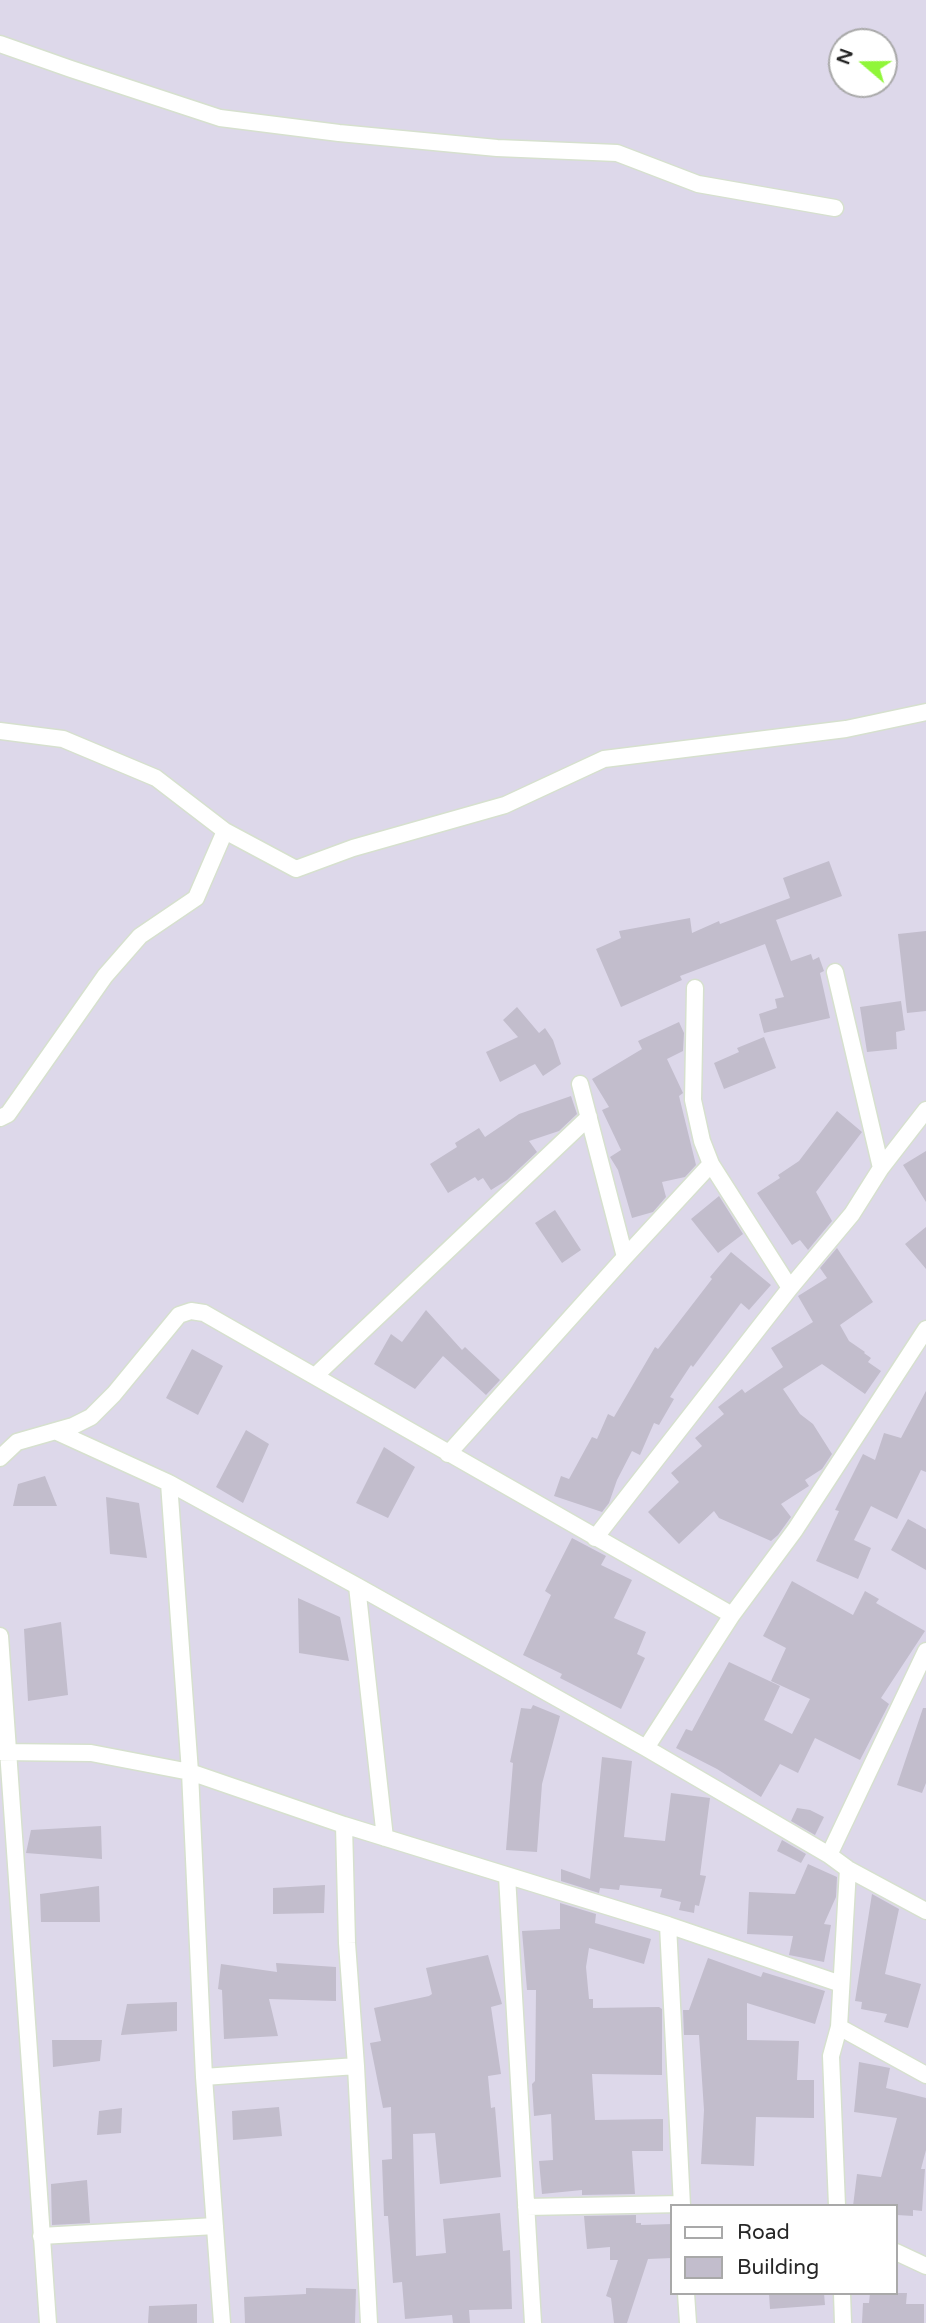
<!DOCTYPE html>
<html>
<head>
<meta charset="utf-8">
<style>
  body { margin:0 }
  #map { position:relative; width:926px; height:2323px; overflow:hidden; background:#ddd8ea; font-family:"Varela Round",sans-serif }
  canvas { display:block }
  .legend { position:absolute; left:670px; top:2204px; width:228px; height:91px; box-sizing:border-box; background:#fff; border:2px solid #a9a9a9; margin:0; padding:9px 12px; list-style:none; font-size:21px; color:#272727 }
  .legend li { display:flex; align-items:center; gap:14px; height:35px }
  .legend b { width:35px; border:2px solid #a9a9a9 }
  .north { position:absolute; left:828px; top:28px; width:70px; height:70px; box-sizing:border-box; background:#fff; border:2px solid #a9a9a9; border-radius:50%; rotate:290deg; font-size:19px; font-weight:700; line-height:28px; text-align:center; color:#272727 }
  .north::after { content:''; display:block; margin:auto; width:24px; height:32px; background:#90f639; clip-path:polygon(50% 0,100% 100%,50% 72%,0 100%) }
</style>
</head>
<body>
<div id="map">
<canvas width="926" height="2323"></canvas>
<ul class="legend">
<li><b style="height:9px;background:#fff"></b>Road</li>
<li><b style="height:19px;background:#c2bdcc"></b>Building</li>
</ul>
<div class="north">N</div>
</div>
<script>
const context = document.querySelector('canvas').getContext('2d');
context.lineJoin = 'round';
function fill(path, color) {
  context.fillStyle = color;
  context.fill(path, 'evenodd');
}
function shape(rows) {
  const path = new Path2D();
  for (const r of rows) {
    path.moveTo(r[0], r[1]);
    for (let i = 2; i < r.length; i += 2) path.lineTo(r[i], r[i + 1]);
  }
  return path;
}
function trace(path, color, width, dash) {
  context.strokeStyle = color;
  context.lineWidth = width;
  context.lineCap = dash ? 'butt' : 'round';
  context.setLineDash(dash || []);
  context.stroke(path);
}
fill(shape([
  [829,861,842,896,776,920,791,961,811,954,813,960,819,957,824,971,820,973,830,1018,764,1033,759,1014,777,1008,775,999,784,997,765,944,680,976,682,980,621,1007,596,949,621,938,619,931,690,918,692,933,719,921,720,924,790,898,783,878],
  [926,931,926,1011,907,1013,898,934],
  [901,1001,905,1030,896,1032,897,1049,867,1052,860,1007],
  [517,1007,539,1033,545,1028,553,1040,561,1064,543,1076,535,1064,500,1082,486,1052,518,1037,503,1020],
  [679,1022,684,1033,683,1051,667,1059,683,1093,679,1096,696,1165,685,1177,662,1182,666,1197,653,1212,632,1218,618,1170,610,1157,621,1150,602,1110,609,1107,592,1079,642,1049,638,1041],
  [764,1037,776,1068,724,1089,714,1063,739,1052,737,1048],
  [571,1096,577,1114,559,1131,529,1141,537,1152,507,1180,491,1190,483,1178,478,1181,475,1177,448,1193,430,1164,457,1147,455,1143,479,1128,485,1137,519,1114],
  [837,1111,862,1132,816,1192,832,1221,808,1250,800,1240,792,1245,757,1193,780,1178,778,1175,799,1161],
  [926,1151,926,1202,903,1165],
  [719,1196,743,1234,718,1253,691,1219],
  [555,1210,581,1250,562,1263,535,1223],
  [926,1227,926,1269,905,1244],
  [837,1248,873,1302,840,1325,849,1341,865,1352,864,1353,871,1358,868,1362,881,1371,865,1394,822,1364,783,1389,800,1414,813,1424,832,1454,822,1469,805,1480,809,1486,781,1504,791,1517,778,1535,771,1541,719,1518,714,1511,679,1544,648,1512,679,1482,671,1473,702,1446,695,1438,724,1414,718,1407,742,1389,745,1393,783,1367,771,1348,813,1322,798,1296,827,1278,820,1268],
  [731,1252,771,1285,749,1310,741,1303,693,1367,691,1365,670,1397,674,1399,659,1425,654,1423,640,1455,632,1451,617,1480,609,1503,602,1512,554,1496,561,1476,569,1479,592,1437,597,1439,608,1414,614,1417,655,1347,658,1349,712,1279,710,1277],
  [426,1310,462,1350,465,1347,500,1380,486,1395,443,1356,415,1389,374,1364,391,1334,402,1342],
  [192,1349,223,1366,198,1415,166,1398],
  [926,1391,926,1472,921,1470,897,1519,871,1506,854,1540,871,1548,858,1579,816,1561,839,1511,835,1510,863,1454,875,1460,884,1433,901,1438],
  [246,1430,269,1444,243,1503,216,1487],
  [384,1447,415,1467,388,1518,356,1503],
  [45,1476,57,1506,13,1506,18,1484],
  [106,1497,139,1503,147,1558,110,1554],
  [908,1519,926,1529,926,1570,891,1550],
  [572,1538,606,1556,601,1565,632,1580,614,1618,646,1632,637,1654,645,1658,621,1709,560,1678,562,1674,523,1655,551,1595,545,1591],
  [792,1581,853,1615,865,1591,879,1599,876,1603,925,1631,881,1698,889,1704,860,1760,815,1738,798,1773,780,1764,761,1797,717,1769,676,1748,686,1729,692,1731,729,1662,780,1686,764,1720,792,1734,810,1699,771,1681,786,1648,763,1636],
  [298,1598,340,1617,349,1661,299,1653],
  [61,1622,68,1695,28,1701,24,1629],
  [533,1705,560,1716,542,1784,537,1852,506,1850,513,1763,510,1762,521,1708,531,1709],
  [923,1708,926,1708,926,1783,922,1793,897,1785],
  [602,1757,632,1761,624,1837,665,1841,671,1793,710,1798,700,1875,706,1876,699,1906,695,1905,694,1913,679,1910,681,1902,660,1897,662,1889,620,1885,619,1890,600,1888,599,1893,561,1881,561,1869,590,1879],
  [797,1808,810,1810,824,1817,815,1835,791,1821],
  [101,1826,102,1859,26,1853,31,1830],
  [782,1840,806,1854,801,1863,777,1851],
  [808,1864,837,1877,836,1897,824,1924,831,1925,824,1962,789,1955,793,1936,747,1934,749,1892,795,1894],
  [325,1885,324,1913,273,1914,273,1888],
  [99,1886,100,1922,41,1922,40,1894],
  [872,1894,899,1909,885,1974,921,1984,908,2028,884,2022,887,2014,861,2009,862,2002,855,2001],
  [560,1903,596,1914,595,1923,651,1939,644,1964,589,1948,586,1967,589,1999,593,1999,593,2008,659,2007,662,2009,662,2075,592,2074,595,2120,663,2119,663,2151,632,2151,635,2194,582,2195,582,2190,542,2194,539,2161,553,2160,551,2114,534,2116,532,2084,535,2081,536,1990,527,1990,522,1931,560,1929],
  [488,1955,502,2004,491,2007,501,2074,488,2076,491,2108,495,2107,501,2177,440,2184,435,2133,413,2134,416,2256,446,2253,443,2219,500,2213,503,2251,510,2250,512,2309,469,2310,470,2323,453,2323,452,2315,405,2319,402,2282,393,2283,388,2216,384,2216,382,2160,392,2159,391,2107,383,2108,370,2043,381,2041,374,2008,429,1996,432,1994,426,1968],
  [708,1958,761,1977,763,1972,825,1991,815,2024,747,2003,747,2040,799,2041,797,2080,814,2080,814,2118,756,2117,754,2166,701,2164,704,2110,699,2035,684,2035,683,2010,689,2010],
  [276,1963,336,1967,336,2001,269,1999,278,2036,224,2039,222,1990,218,1989,221,1964,277,1972],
  [177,2002,177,2031,121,2035,127,2004],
  [52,2040,102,2040,100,2061,53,2067],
  [859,2062,890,2068,886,2088,926,2098,926,2150,921,2169,925,2169,922,2211,913,2210,913,2216,897,2215,898,2206,853,2206,857,2174,881,2177,897,2118,854,2112],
  [279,2107,282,2136,233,2140,232,2111],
  [122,2108,121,2133,97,2135,99,2111],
  [87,2180,90,2223,52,2225,51,2184],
  [636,2215,636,2223,641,2223,641,2225,672,2224,672,2258,648,2259,627,2323,614,2323,611,2298,606,2296,618,2260,610,2260,610,2247,587,2249,584,2216],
  [306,2288,356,2289,355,2323,245,2323,244,2297,306,2294],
  [769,2293,824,2293,825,2305,770,2309],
  [870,2293,907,2293,906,2304,924,2304,924,2323,862,2323,863,2303,869,2303],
  [197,2304,197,2323,148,2323,149,2306]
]), '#c2bdcc');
const minor = shape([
  [0,44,71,69,220,118,339,133,497,148,617,153,698,184,835,208],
  [0,731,63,739,156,778,225,831,196,898,140,936,105,976,8,1114,0,1118],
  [225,831,296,869,353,848,505,805,604,759,846,729,926,712],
  [835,972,881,1168],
  [695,988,693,1100,702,1141,711,1164,790,1288],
  [580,1084,625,1257],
  [315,1376,589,1117],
  [55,1431,169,1483,357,1586,646,1748,829,1855,848,1869,926,1911],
  [448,1454,625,1257,711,1164],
  [0,1458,17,1442,73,1426,91,1417,114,1394,179,1315,191,1311,204,1313,732,1615],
  [169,1483,190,1772,204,2077,222,2323],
  [595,1538,790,1288,852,1214,881,1168,926,1110],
  [357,1586,385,1838],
  [0,1636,48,2323],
  [646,1748,732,1615,795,1530,926,1329],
  [0,1752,91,1753,190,1772,344,1825,668,1925,841,1984],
  [344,1825,347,1943,356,2066,369,2323],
  [829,1855,926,1651],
  [507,1876,533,2323],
  [668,1925,682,2206],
  [839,2027,926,2075],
  [204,2077,356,2066],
  [837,2206,831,2056,839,2027,848,1869],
  [526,2207,682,2204],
  [41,2236,215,2226],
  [896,2252,926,2266],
  [686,2293,688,2323],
  [842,2293,843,2323]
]);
trace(minor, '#d6e0ce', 19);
trace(minor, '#fff', 16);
</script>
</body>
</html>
